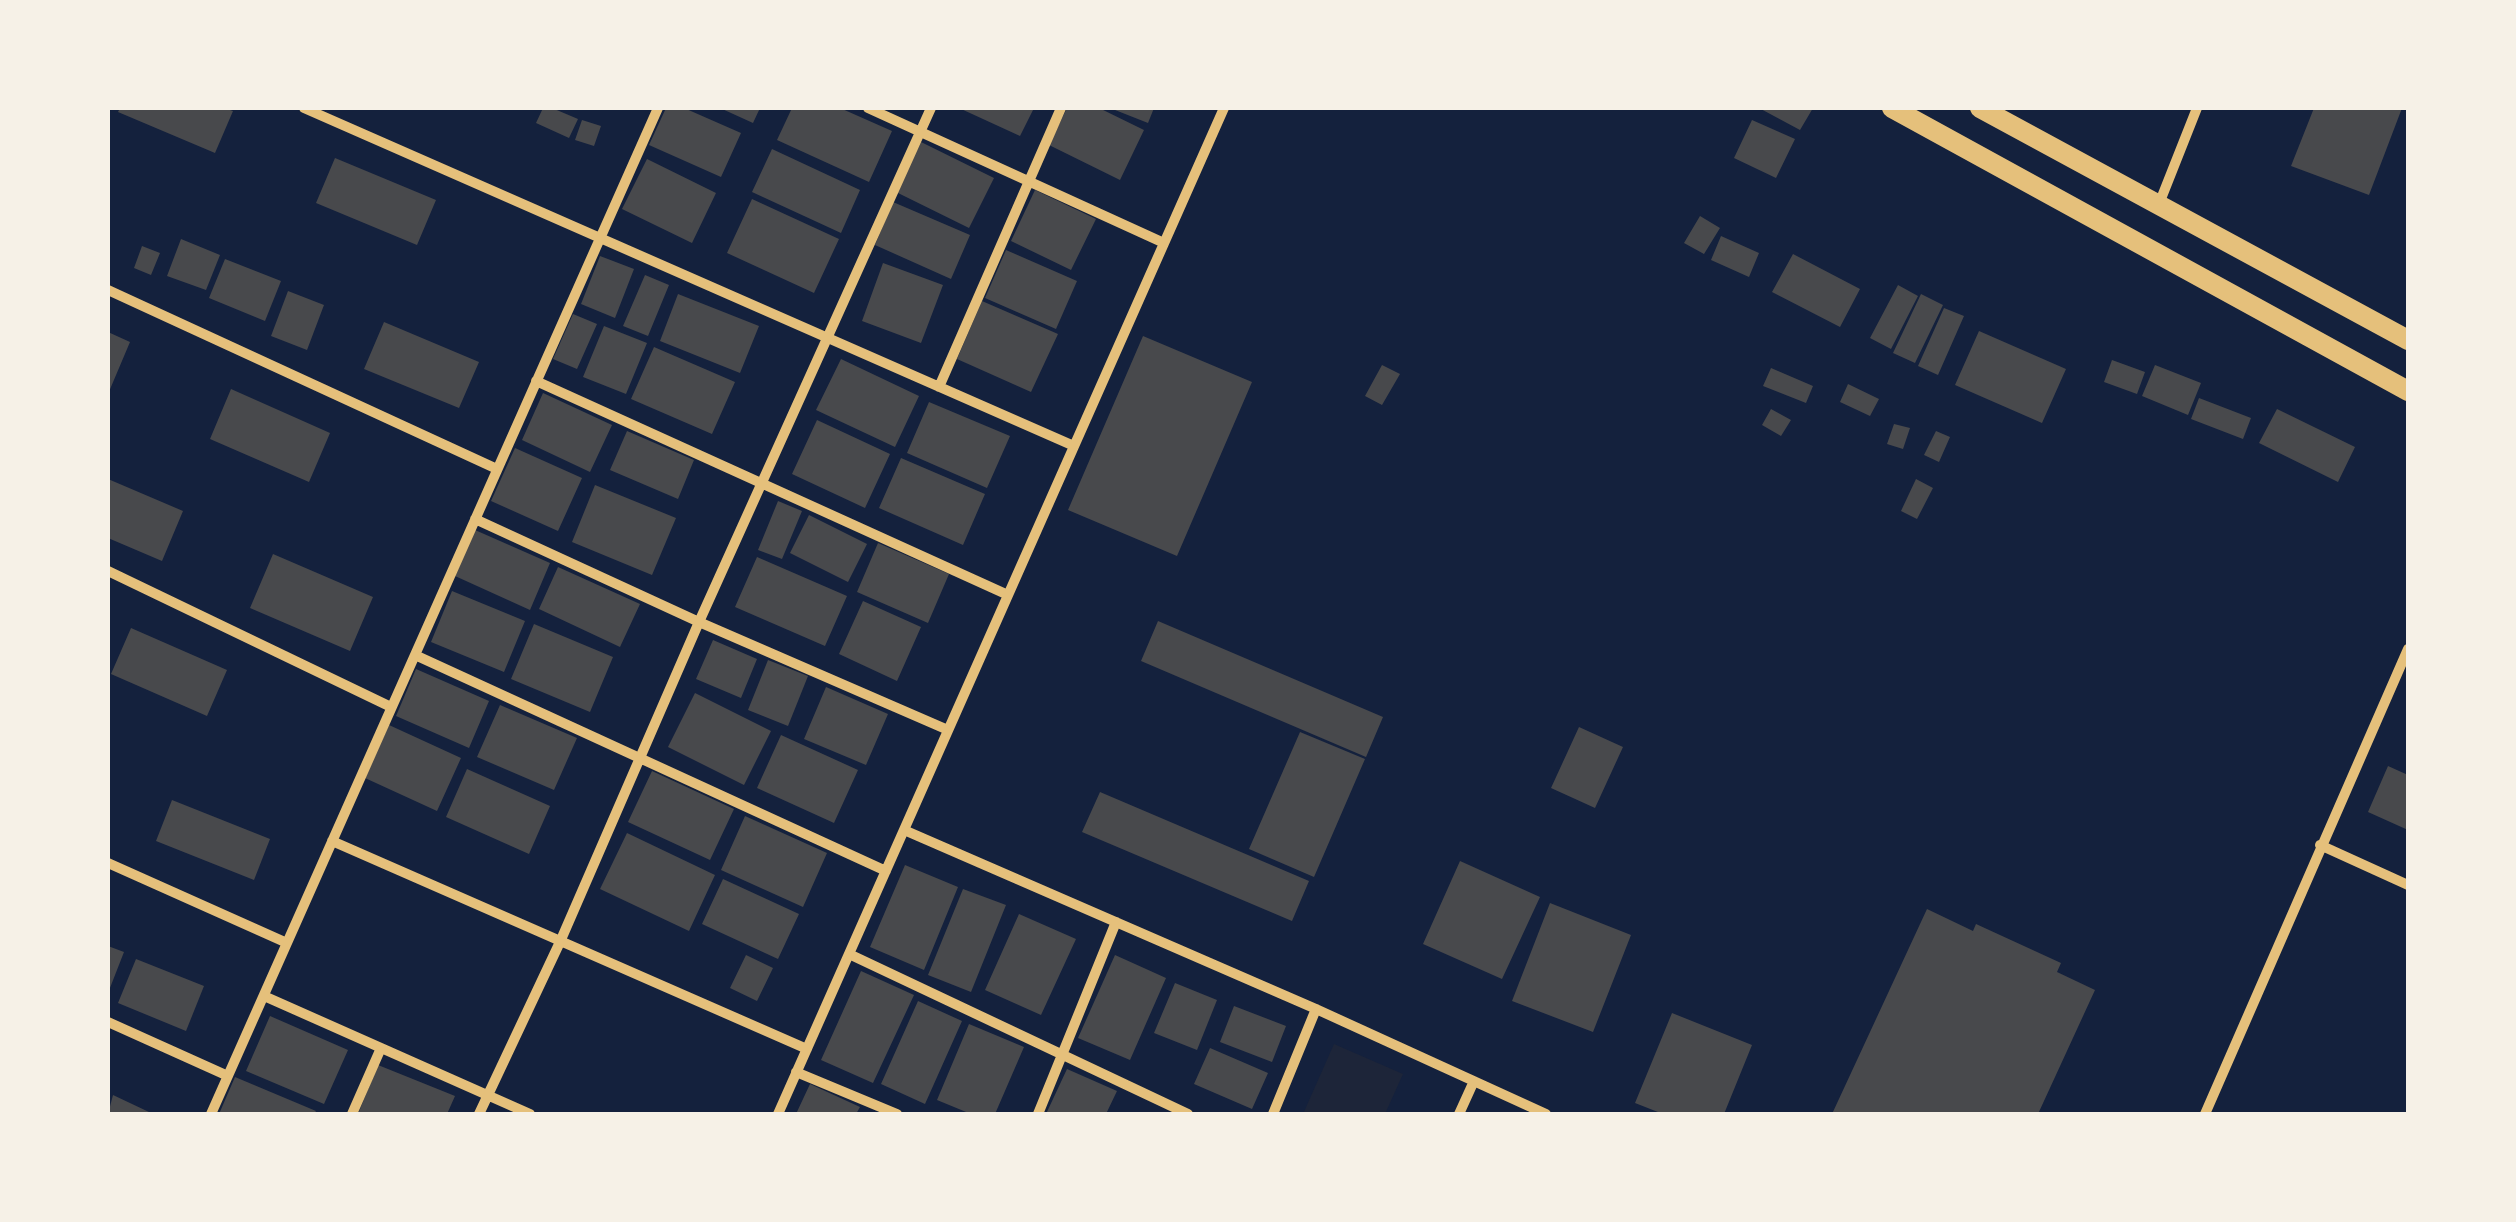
<!DOCTYPE html>
<html>
<head>
<meta charset="utf-8">
<style>
  body { margin:0 }
  #map { position:relative; width:2516px; height:1222px; overflow:hidden; background:#14213d; font-family:"IBM Plex Sans",sans-serif }
  canvas { display:block }
  .frame { position:absolute; inset:0; border:110px solid #f6f1e7; pointer-events:none }
</style>
</head>
<body>
<div id="map">
<canvas width="2516" height="1222"></canvas>
<div class="frame"></div>
</div>
<script>
const context = document.querySelector('canvas').getContext('2d');
context.lineJoin = 'round';
function fill(path, color) {
  context.fillStyle = color;
  context.fill(path, 'evenodd');
}
function shape(rows) {
  const path = new Path2D();
  for (const r of rows) {
    path.moveTo(r[0], r[1]);
    for (let i = 2; i < r.length; i += 2) path.lineTo(r[i], r[i + 1]);
  }
  return path;
}
function trace(path, color, width, dash) {
  context.strokeStyle = color;
  context.lineWidth = width;
  context.lineCap = dash ? 'butt' : 'round';
  context.setLineDash(dash || []);
  context.stroke(path);
}
fill(shape([
  [1334,1044,1403,1074,1385,1114,1303,1114]
]), '#1d2539');
fill(shape([
  [120,108,224,108,233,111,215,153,118,112],
  [543,108,552,108,578,119,569,138,536,123],
  [666,108,684,108,741,133,721,177,649,145],
  [720,108,760,108,753,123],
  [792,108,840,108,892,131,869,182,777,140],
  [959,108,1034,108,1020,136],
  [1067,108,1099,108,1144,130,1120,180,1049,145],
  [1110,108,1154,108,1148,123],
  [1759,108,1813,108,1800,130],
  [2314,108,2402,108,2369,195,2291,166],
  [582,120,601,126,594,146,575,140],
  [1752,120,1795,139,1776,178,1734,158],
  [921,142,994,178,969,228,896,192],
  [772,149,860,190,841,233,752,192],
  [335,158,436,200,417,245,316,203],
  [647,159,716,193,692,243,622,209],
  [1035,190,1096,219,1071,270,1011,241],
  [752,199,839,239,814,293,727,253],
  [893,202,970,235,951,279,875,245],
  [1700,216,1720,228,1704,254,1684,243],
  [1721,236,1759,253,1749,277,1711,260],
  [181,239,220,255,206,290,167,276],
  [142,246,160,253,151,275,134,268],
  [1006,250,1077,281,1056,329,985,298],
  [1793,254,1860,289,1840,327,1772,292],
  [600,256,634,269,615,318,581,304],
  [225,259,281,281,265,321,209,298],
  [883,263,943,285,921,343,862,321],
  [645,275,669,285,648,336,623,326],
  [1898,285,1918,296,1891,349,1870,338],
  [288,291,324,305,307,350,271,336],
  [678,294,759,326,740,373,660,341],
  [1921,294,1943,305,1915,363,1893,353],
  [982,301,1058,334,1031,392,957,359],
  [1944,308,1964,316,1938,375,1918,366],
  [573,314,597,324,577,369,553,359],
  [384,322,479,362,459,408,364,369],
  [604,326,647,343,626,394,583,377],
  [1979,331,2066,369,2042,423,1955,385],
  [108,332,130,342,108,394],
  [1143,336,1252,382,1177,556,1068,510],
  [654,347,735,382,712,434,631,399],
  [841,359,919,396,895,447,816,410],
  [2112,360,2145,372,2137,394,2104,382],
  [1382,365,1400,374,1382,405,1365,396],
  [2155,365,2201,383,2188,415,2142,396],
  [1771,368,1813,386,1806,403,1763,386],
  [1848,384,1879,399,1870,416,1840,402],
  [231,389,330,433,309,482,210,439],
  [543,393,612,425,590,472,522,440],
  [2199,398,2251,418,2243,439,2191,419],
  [929,402,1010,436,987,488,907,453],
  [1771,409,1791,420,1781,436,1762,425],
  [2277,409,2355,447,2338,482,2259,443],
  [817,420,890,454,865,508,792,474],
  [1894,424,1910,428,1903,449,1887,444],
  [627,431,694,460,678,499,610,470],
  [1936,431,1950,437,1939,462,1924,455],
  [515,448,582,478,558,531,491,501],
  [901,458,985,494,963,545,879,508],
  [108,479,183,511,162,561,108,538],
  [1916,479,1933,488,1917,519,1901,511],
  [595,485,676,518,652,575,572,542],
  [778,501,802,511,782,559,758,550],
  [809,515,867,544,848,582,790,553],
  [475,530,550,563,530,610,455,576],
  [878,543,949,574,928,623,857,592],
  [273,554,373,597,350,651,250,608],
  [757,557,847,596,825,646,735,607],
  [558,567,640,604,620,647,539,609],
  [452,591,525,621,504,672,431,642],
  [863,601,921,627,897,681,839,654],
  [1158,621,1383,717,1366,757,1141,661],
  [534,624,613,657,590,712,511,679],
  [131,628,227,670,207,716,111,674],
  [713,640,757,659,741,698,696,679],
  [768,660,808,676,788,726,748,710],
  [416,669,489,701,469,748,396,716],
  [826,687,888,714,866,765,804,739],
  [695,693,771,731,744,785,668,747],
  [500,705,577,738,554,790,477,757],
  [389,725,461,758,437,811,365,778],
  [1579,727,1623,747,1595,808,1551,788],
  [1300,732,1365,759,1314,877,1249,849],
  [781,735,858,770,834,823,757,788],
  [2388,766,2408,775,2408,830,2368,812],
  [467,769,550,806,529,854,446,817],
  [652,771,734,809,710,860,628,822],
  [1100,792,1309,881,1292,921,1082,832],
  [172,800,270,839,254,880,156,841],
  [745,816,827,853,803,907,721,870],
  [627,833,715,875,689,931,600,889],
  [1460,861,1540,897,1502,979,1423,944],
  [905,865,958,887,924,970,870,947],
  [723,879,799,914,778,959,702,924],
  [963,889,1006,905,971,992,928,975],
  [1550,903,1631,935,1593,1032,1512,1001],
  [1927,909,1973,931,1976,924,2061,963,2057,972,2095,990,2038,1114,1832,1114],
  [1019,914,1076,939,1041,1015,985,990],
  [108,946,124,952,108,993],
  [746,955,773,968,757,1001,730,988],
  [1115,955,1166,978,1130,1060,1078,1038],
  [136,959,204,986,186,1031,118,1003],
  [861,971,914,995,873,1083,821,1060],
  [1175,983,1217,1000,1197,1050,1154,1033],
  [918,1001,962,1021,925,1104,881,1084],
  [1234,1006,1286,1026,1272,1062,1220,1042],
  [1672,1013,1752,1045,1724,1114,1663,1114,1635,1103],
  [270,1016,348,1050,324,1104,246,1071],
  [969,1024,1024,1047,995,1114,971,1114,937,1100],
  [1210,1048,1268,1073,1252,1109,1194,1084],
  [378,1065,455,1096,447,1114,358,1114],
  [1067,1069,1117,1091,1106,1114,1046,1114],
  [235,1077,316,1111,314,1114,219,1114],
  [810,1084,860,1107,856,1114,796,1114],
  [113,1095,149,1112,148,1114,108,1114]
]), '#48494c');
trace(shape([
  [304,108,1074,446],
  [868,108,1164,243],
  [2159,204,2197,108],
  [108,290,497,469],
  [536,381,1008,595],
  [939,387,1061,108],
  [475,519,699,622,948,730],
  [108,571,391,707],
  [415,655,886,871],
  [904,830,1316,1009,1546,1114],
  [332,841,807,1049],
  [2320,845,2408,885],
  [108,863,287,943],
  [849,954,1188,1114],
  [264,996,530,1114],
  [108,1022,228,1076],
  [796,1072,897,1114],
  [211,1114,658,108],
  [352,1114,381,1048],
  [479,1114,560,942,699,622,931,108],
  [778,1114,1224,108],
  [1038,1114,1116,922],
  [1273,1114,1316,1009],
  [1459,1114,1474,1081],
  [2205,1114,2408,649]
]), '#e5c07b', 10);
trace(shape([
  [1892,108,2408,391],
  [1980,108,2408,340]
]), '#e5c07b', 20);
</script>
</body>
</html>
